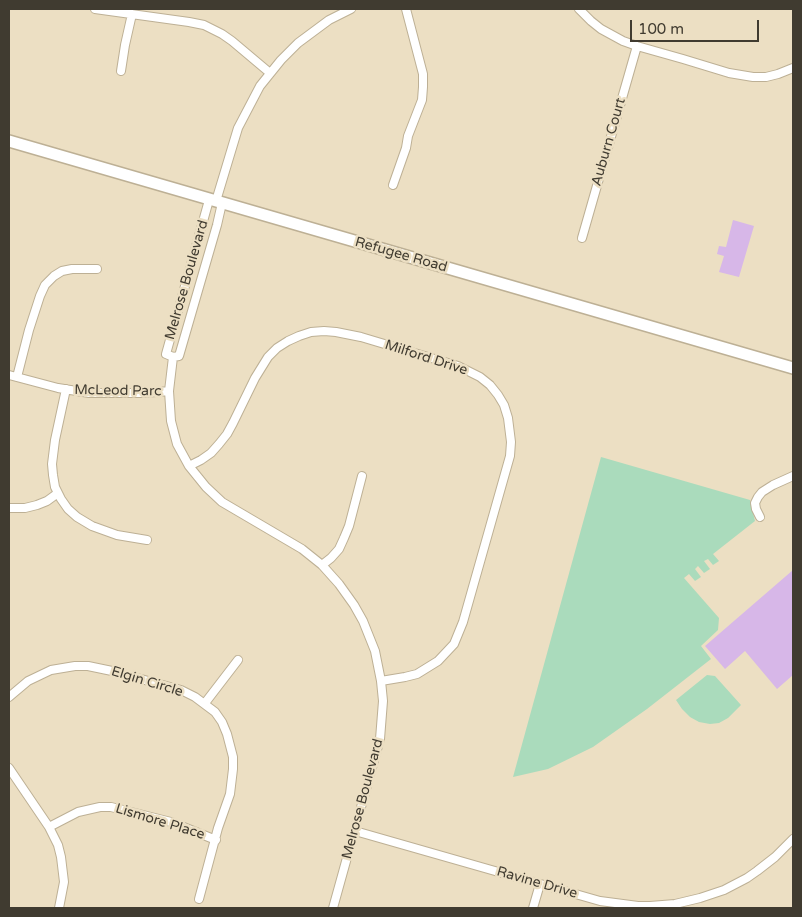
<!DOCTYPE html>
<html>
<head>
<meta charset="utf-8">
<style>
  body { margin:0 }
  #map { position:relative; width:802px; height:917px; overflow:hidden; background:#ecdfc3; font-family:"Varela Round",sans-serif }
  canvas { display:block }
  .frame { position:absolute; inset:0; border:10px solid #403b30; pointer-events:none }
  .scale { position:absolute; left:630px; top:20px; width:129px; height:22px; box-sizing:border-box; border:2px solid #403b30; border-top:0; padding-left:6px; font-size:15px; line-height:18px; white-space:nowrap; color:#403b30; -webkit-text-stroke:4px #ecdfc3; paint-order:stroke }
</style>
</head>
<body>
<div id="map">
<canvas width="802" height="917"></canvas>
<div class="frame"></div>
<div class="scale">100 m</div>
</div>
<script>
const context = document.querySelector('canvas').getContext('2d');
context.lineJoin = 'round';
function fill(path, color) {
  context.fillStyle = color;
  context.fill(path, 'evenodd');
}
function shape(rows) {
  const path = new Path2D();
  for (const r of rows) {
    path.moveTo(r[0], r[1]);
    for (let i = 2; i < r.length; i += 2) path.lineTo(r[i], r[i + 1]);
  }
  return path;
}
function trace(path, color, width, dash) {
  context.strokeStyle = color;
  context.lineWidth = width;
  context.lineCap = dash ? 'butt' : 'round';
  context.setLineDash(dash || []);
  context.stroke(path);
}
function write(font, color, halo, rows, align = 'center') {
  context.font = font + ' "Varela Round",sans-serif';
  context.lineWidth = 5;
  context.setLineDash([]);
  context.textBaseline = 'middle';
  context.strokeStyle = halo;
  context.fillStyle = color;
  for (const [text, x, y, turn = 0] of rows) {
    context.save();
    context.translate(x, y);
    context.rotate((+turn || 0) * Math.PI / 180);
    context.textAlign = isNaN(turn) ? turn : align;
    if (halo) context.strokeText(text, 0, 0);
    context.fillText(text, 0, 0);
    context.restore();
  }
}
fill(shape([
  [601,457,750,500,755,521,713,554,719,561,713,565,708,559,704,561,710,569,704,573,698,566,695,569,701,577,695,581,689,574,684,578,719,618,718,630,701,646,711,659,647,709,593,747,548,769,513,777],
  [707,675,715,676,741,705,728,718,719,723,710,724,699,722,690,717,682,709,676,700]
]), '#aadbbc');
fill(shape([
  [733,220,754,226,739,277,719,272,724,256,717,254,719,246,726,247],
  [793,570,793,675,777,689,745,651,725,669,705,646]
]), '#d7b7e8');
const minor = shape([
  [95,9,189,22,204,25,222,34,232,41,270,73],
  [579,9,591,21,601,29,623,41,637,46,683,59,729,73,753,77,766,77,778,74,793,68],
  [121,71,125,45,132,14],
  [393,185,406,148,408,136,422,100,423,87,423,74,406,9],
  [209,200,166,354,173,357,179,356,217,225,222,203],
  [216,201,238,128,260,86,281,60,298,43,329,20,351,9],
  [582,238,637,46],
  [173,357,169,391,171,421,177,444,189,466,206,487,222,502,302,549,322,565,339,584,354,605,363,621,375,651,381,681,383,701,380,739,333,908],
  [9,375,58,388,89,393,145,393,169,391],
  [17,377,29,330,40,296,45,285,54,276,62,271,72,269,97,269],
  [66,389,55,440,52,464,53,475,55,487,61,499,68,509,77,517,92,526,117,535,147,540],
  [189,466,201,460,211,453,219,444,227,434,233,423,255,378,268,357,277,348,288,341,299,336,311,332,324,331,336,332,361,337,458,366,480,377,490,385,498,395,504,405,508,418,511,442,510,456,463,622,454,644,438,661,417,674,405,677,381,681],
  [9,508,25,508,37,505,47,501,58,493],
  [760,517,756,509,755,503,758,497,762,492,773,485,793,476],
  [322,565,331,558,339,549,344,538,349,526,362,476],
  [9,697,28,681,51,670,75,666,88,666,112,671,181,690,195,697,215,712,222,722,227,734,233,757,233,769,230,794,218,828,199,899],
  [205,703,238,660],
  [9,768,49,827,58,845,61,857,64,882,59,908],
  [49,827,78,812,100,807,111,807,171,822,216,840],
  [355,831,600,901,638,906,650,906,675,904,700,898,724,890,747,878,757,871,775,857,793,839],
  [533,908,540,884]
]);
const secondary = shape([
  [9,141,793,368]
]);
trace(minor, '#bdb095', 10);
trace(secondary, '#bdb095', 14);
trace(minor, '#fff', 8);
trace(secondary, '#fff', 11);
write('14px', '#403b30', '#ecdfc3', [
  ["Auburn Court",609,142,-74],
  ["Refugee Road",401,255,16],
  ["Melrose Boulevard",187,280,-74],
  ["Milford Drive",426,358,18],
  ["McLeod Parc",118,391,1],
  ["Elgin Circle",147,682,17],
  ["Melrose Boulevard",363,799,-75],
  ["Lismore Place",160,822,17],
  ["Ravine Drive",537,883,16]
]);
</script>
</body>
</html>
